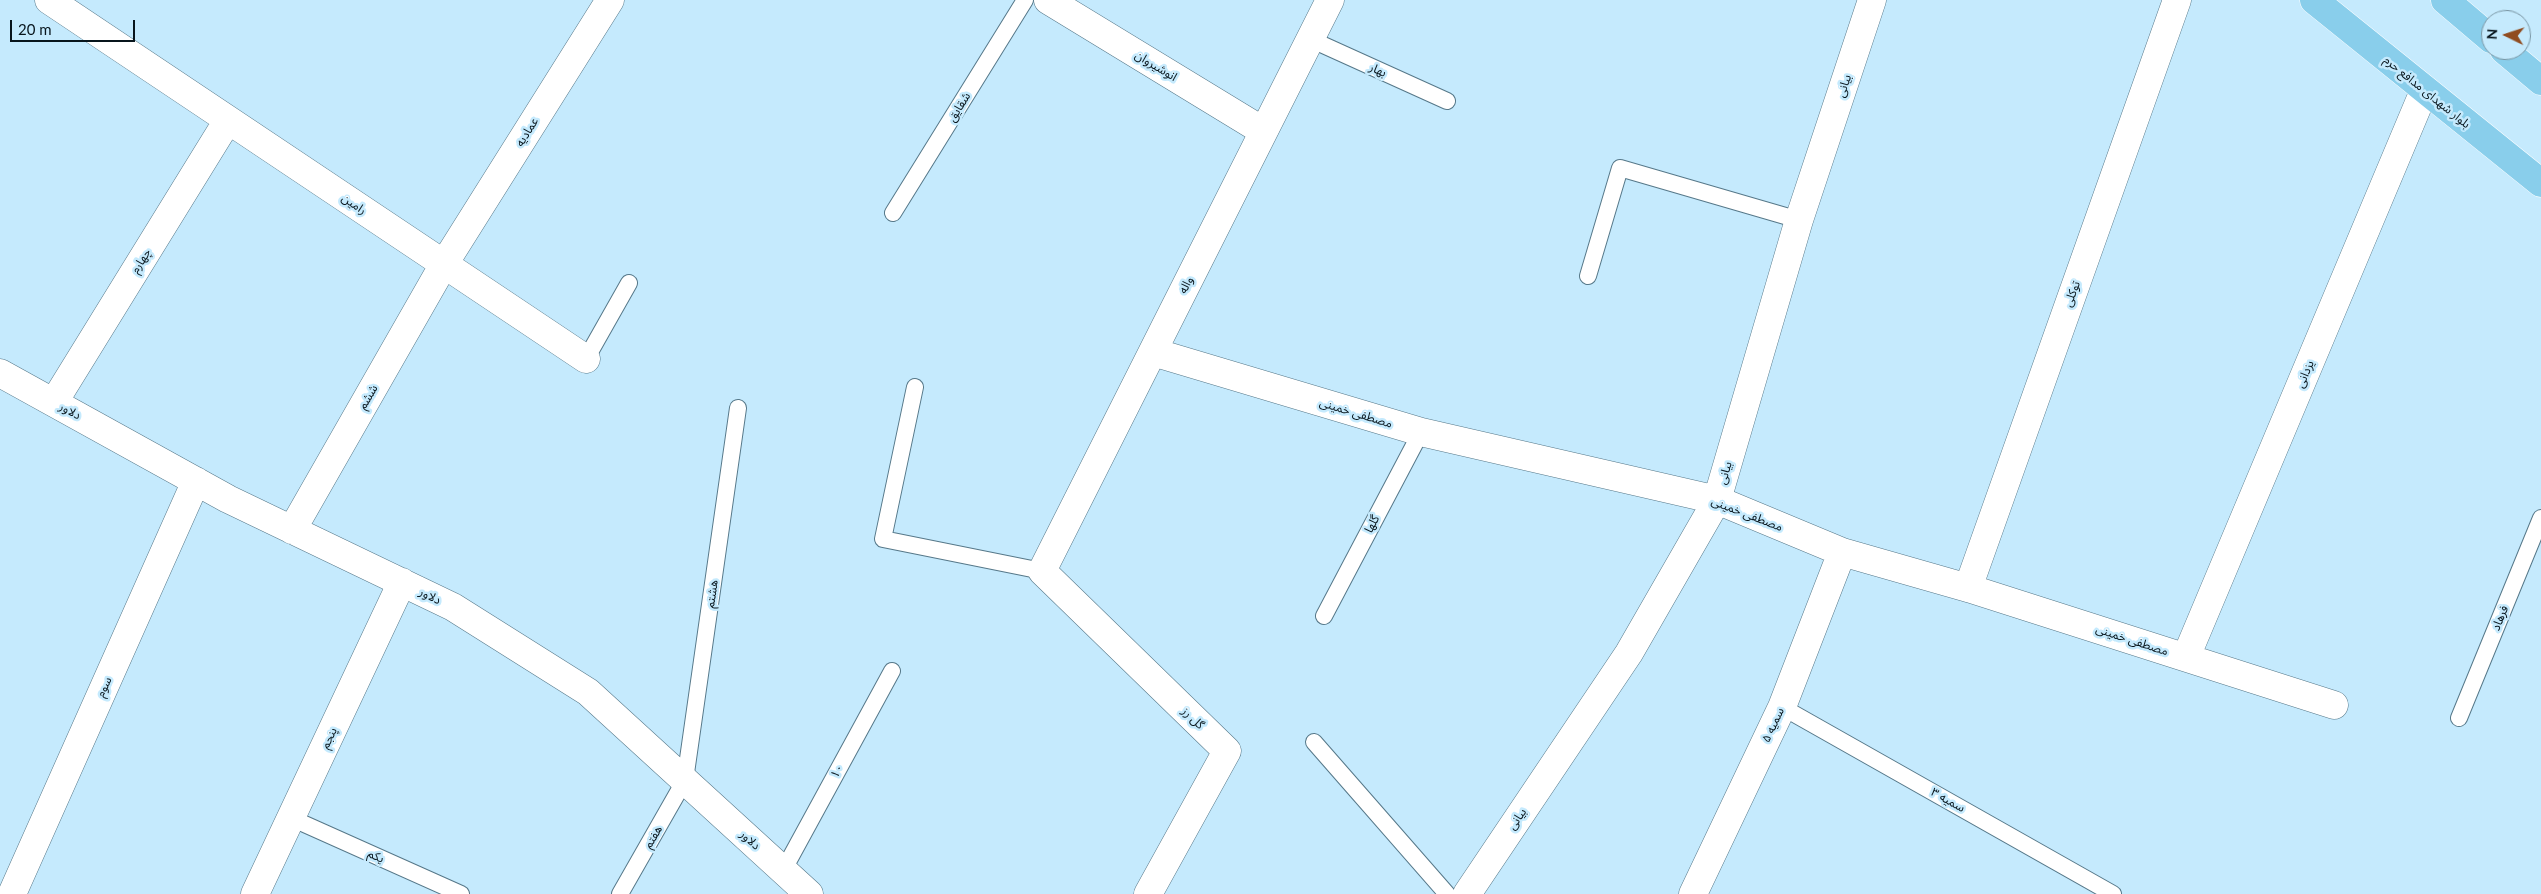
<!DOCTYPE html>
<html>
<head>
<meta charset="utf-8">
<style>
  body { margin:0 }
  #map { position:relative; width:2541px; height:894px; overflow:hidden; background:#c5eafd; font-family:Lato,sans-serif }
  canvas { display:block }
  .north { position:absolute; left:2481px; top:10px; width:50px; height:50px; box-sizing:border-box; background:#c5eafd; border:1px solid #7995a3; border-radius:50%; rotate:274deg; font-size:14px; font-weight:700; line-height:20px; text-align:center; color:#08151c }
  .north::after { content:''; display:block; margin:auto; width:18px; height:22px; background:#904c20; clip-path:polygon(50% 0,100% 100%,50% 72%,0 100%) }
  .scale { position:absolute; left:10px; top:20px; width:125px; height:22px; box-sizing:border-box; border:2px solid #08151c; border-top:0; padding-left:6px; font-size:15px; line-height:18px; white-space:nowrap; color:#08151c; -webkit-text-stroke:4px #c5eafd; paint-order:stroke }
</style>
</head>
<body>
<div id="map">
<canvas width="2541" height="894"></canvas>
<div class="north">N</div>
<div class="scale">20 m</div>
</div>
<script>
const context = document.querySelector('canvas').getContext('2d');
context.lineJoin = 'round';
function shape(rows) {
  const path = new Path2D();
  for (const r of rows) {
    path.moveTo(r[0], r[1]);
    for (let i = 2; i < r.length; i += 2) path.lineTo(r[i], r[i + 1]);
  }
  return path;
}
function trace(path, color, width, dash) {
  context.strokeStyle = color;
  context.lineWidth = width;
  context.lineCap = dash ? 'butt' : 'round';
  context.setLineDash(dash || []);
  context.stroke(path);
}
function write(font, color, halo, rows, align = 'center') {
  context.font = font + ' Lato,"Noto Sans Arabic",sans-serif';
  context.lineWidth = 5;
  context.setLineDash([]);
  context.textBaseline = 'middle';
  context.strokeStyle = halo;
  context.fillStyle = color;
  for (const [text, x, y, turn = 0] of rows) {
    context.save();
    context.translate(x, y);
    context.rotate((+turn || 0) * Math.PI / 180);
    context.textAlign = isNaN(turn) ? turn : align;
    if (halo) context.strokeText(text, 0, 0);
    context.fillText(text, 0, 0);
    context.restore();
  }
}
const lane = shape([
  [1310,39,1447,101],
  [893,213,1025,0],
  [1588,276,1620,168,1799,220],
  [586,359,629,283],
  [915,387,883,539,1042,571],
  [1324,616,1421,432],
  [1782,707,2113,894],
  [2459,718,2541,518],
  [1314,742,1447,894],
  [291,818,461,894],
  [783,871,892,671],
  [620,894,685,780,738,408]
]);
const street = shape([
  [49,0,586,359],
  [1048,0,1263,131],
  [1153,352,1421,432,1717,500,1842,552,1968,588,2334,705],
  [0,373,228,499,453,607,588,692,809,894],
  [54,402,228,120],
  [292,530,444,264,610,0],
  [1968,588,2177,0],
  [2186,657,2424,91],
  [12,894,196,481],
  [255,894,402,582],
  [1148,894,1227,751,1042,571,1330,0],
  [1467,894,1629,653,1717,500,1799,220,1872,0],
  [1693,894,1782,707,1842,552]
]);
const primary = shape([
  [2314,0,2541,183],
  [2445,0,2491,39],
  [2504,50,2541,81]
]);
trace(lane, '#567889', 18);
trace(street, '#567889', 29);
trace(primary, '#fff', 29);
trace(lane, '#fff', 16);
trace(street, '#fff', 28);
trace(primary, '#89ceeb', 28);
write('12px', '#08151c', '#c5eafd', [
  ["انوشیروان",1156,66,31],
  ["بهار",1378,70,24],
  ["بیانی",1844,86,-72],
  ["بلوار شهدای مدافع حرم",2427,92,39],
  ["شقایق",959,107,-58],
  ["عمادیه",527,132,-58],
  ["رامین",354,204,34],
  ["چهارم",141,261,-58],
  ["واله",1186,285,-63],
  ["توکلی",2072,294,-70],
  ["یزدانی",2305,374,-67],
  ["ششم",368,397,-60],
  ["دلاور",70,411,29],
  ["مصطفی خمینی",1356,413,17],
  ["بیانی",1725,473,-74],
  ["مصطفی خمینی",1747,514,21],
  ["گلها",1372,524,-62],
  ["هشتم",712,594,-82],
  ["دلاور",430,596,26],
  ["فرهاد",2500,618,-68],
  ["مصطفی خمینی",2132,640,18],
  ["سوم",104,687,-66],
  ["گل رز",1193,718,44],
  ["سمیه ۵",1773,725,-65],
  ["پنجم",329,738,-65],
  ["۱۰",837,771,-61],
  ["سمیه ۳",1948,800,29],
  ["بیانی",1517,819,-56],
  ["هفتم",653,837,-60],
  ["دلاور",750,840,43],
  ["یکم",376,856,24]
]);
</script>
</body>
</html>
